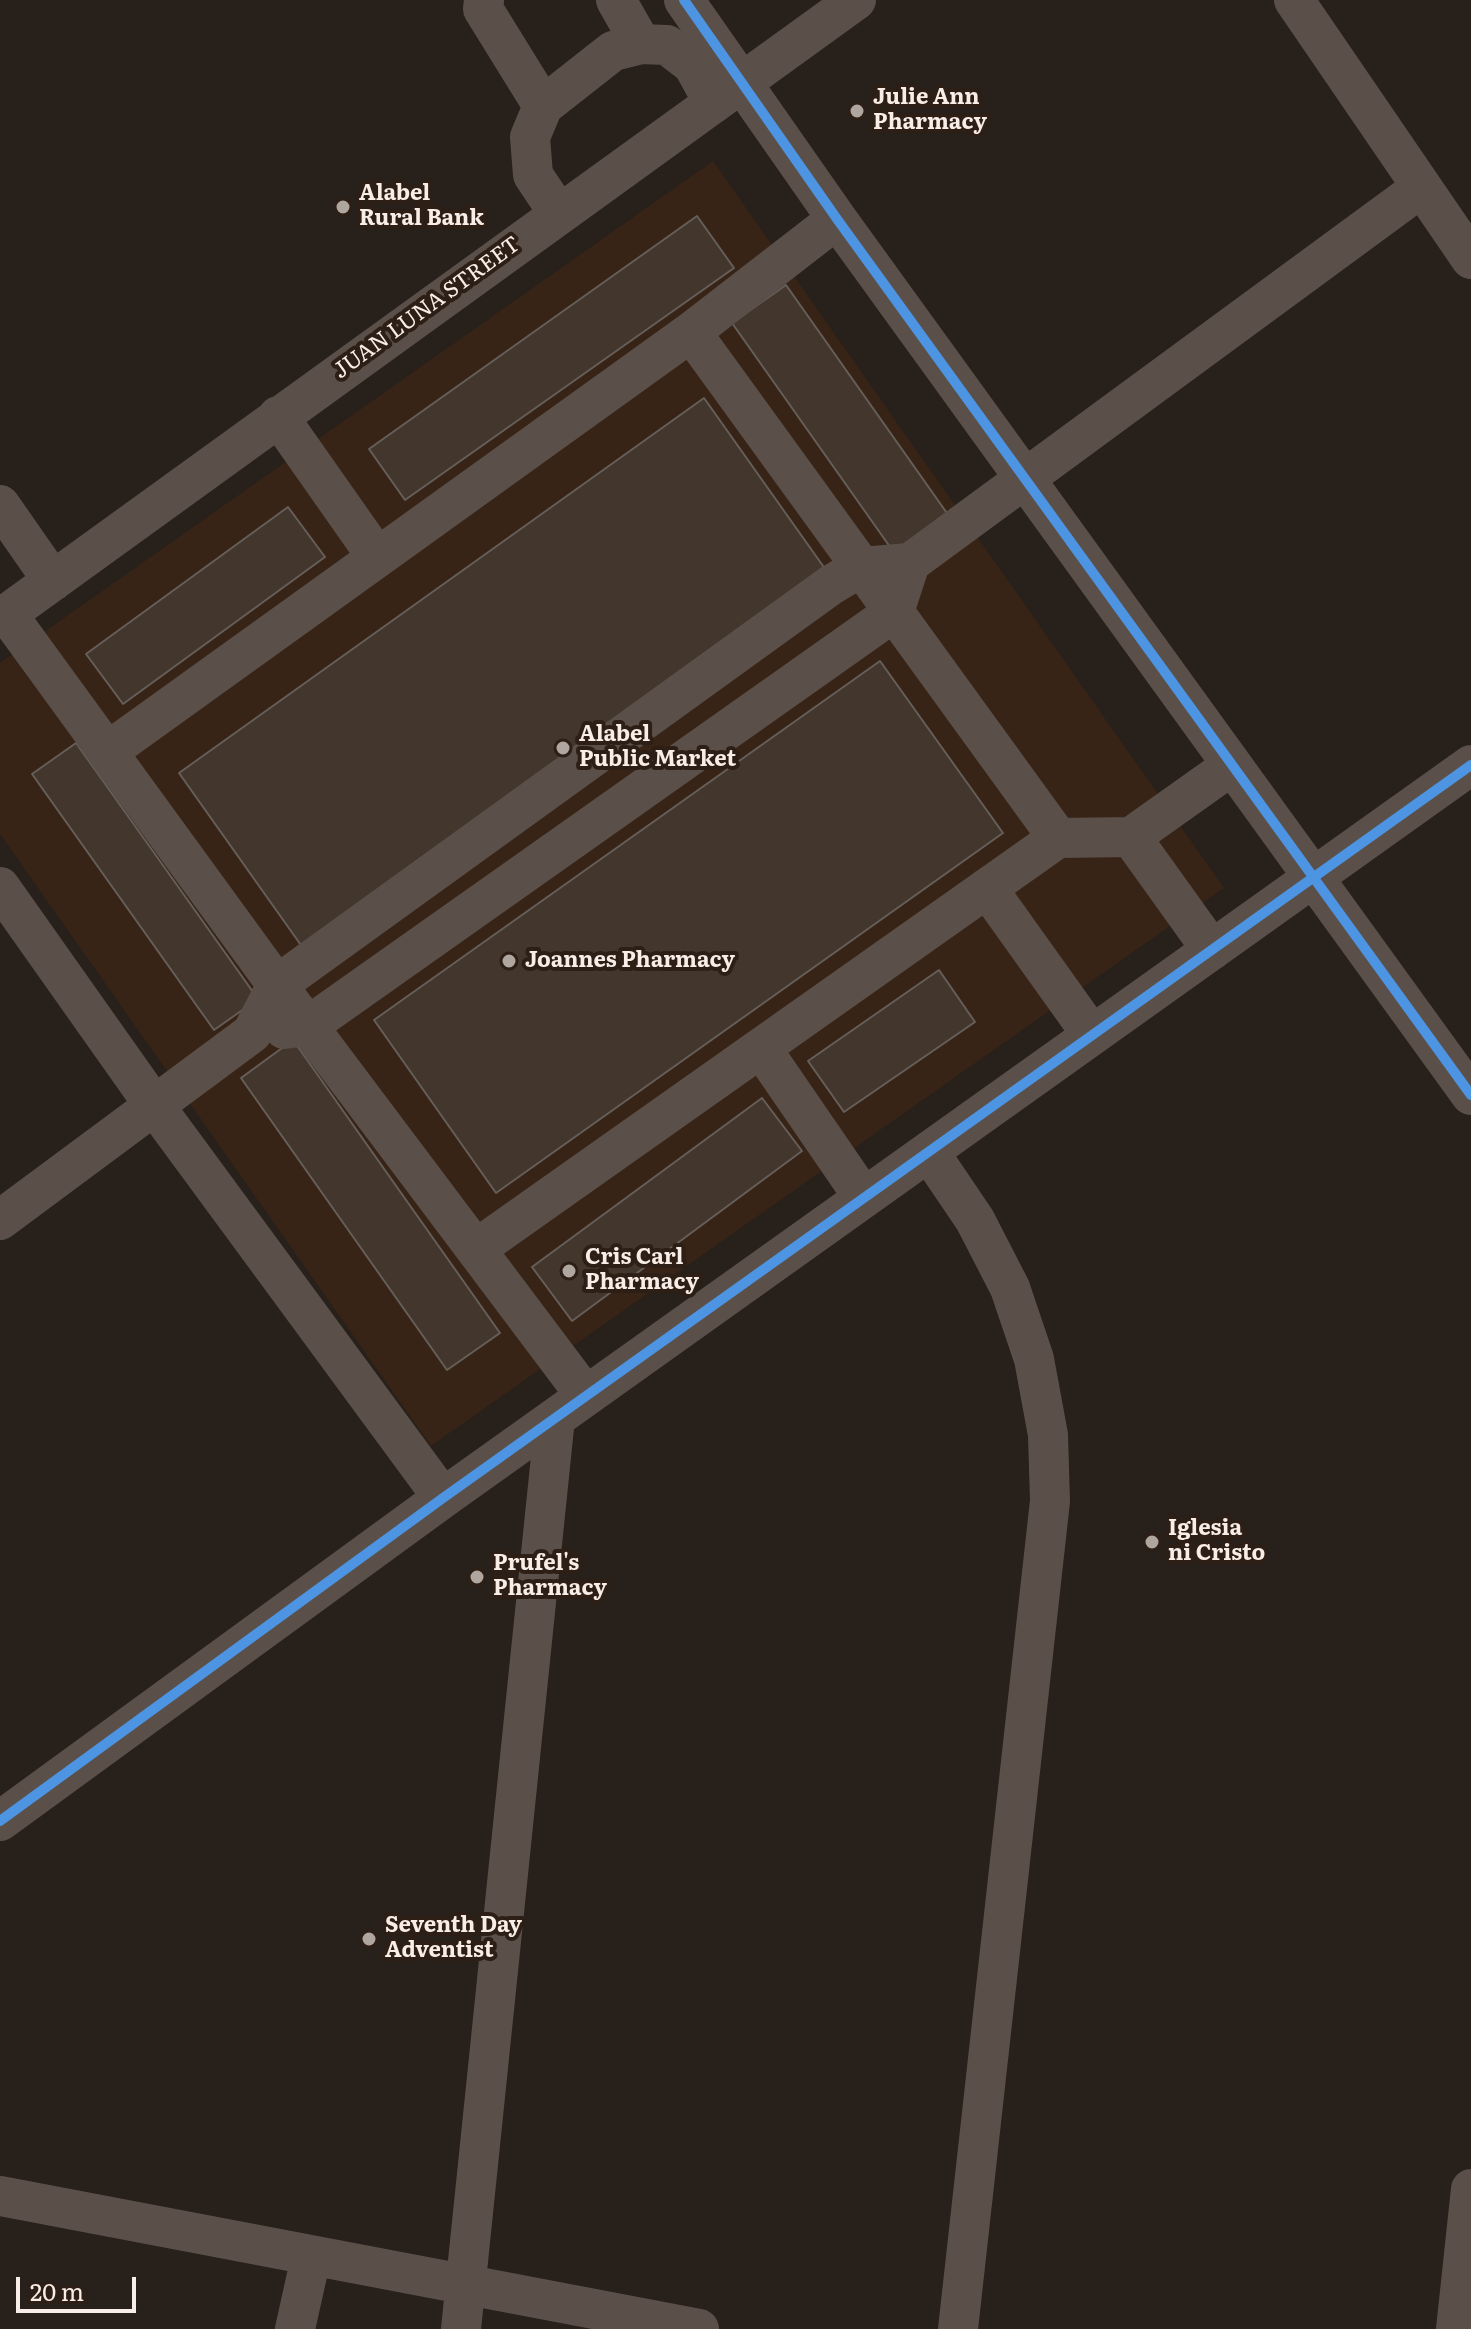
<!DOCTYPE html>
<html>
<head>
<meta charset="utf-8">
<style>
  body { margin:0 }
  #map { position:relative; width:1471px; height:2329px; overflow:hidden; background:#27201b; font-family:Literata,serif }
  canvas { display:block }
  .scale { position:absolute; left:16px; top:2277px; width:120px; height:36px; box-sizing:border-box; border:4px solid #f8eee7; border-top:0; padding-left:10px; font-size:24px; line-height:28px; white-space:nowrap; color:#f8eee7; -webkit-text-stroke:6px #2d1f15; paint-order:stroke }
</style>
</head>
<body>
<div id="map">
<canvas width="1471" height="2329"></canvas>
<div class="scale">20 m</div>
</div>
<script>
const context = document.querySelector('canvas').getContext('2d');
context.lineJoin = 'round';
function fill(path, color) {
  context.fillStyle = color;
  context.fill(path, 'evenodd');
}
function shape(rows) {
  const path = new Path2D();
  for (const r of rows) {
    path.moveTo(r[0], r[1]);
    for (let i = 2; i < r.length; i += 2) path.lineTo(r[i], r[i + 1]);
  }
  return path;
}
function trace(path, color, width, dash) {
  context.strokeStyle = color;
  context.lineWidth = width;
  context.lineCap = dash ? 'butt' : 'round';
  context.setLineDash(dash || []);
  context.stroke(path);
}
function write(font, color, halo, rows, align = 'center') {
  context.font = font + ' Literata,serif';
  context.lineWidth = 8;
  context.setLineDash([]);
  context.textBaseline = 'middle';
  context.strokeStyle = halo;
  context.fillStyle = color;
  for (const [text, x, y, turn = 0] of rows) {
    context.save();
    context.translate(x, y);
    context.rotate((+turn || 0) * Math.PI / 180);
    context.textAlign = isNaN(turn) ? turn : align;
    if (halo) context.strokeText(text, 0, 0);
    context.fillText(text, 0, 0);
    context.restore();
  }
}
fill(shape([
  [713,161,1224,888,431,1446,0,834,0,663]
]), '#372417');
const building = shape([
  [697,216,734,268,405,500,369,449,697,216],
  [786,285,949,516,895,554,732,323,786,285],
  [704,398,828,573,303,948,179,773,704,398],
  [288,507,325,557,123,704,86,654,288,507],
  [880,661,1003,833,496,1193,374,1020,880,661],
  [76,743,258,999,214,1030,32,774,76,743],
  [939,970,975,1022,844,1112,808,1061,939,970],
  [293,1040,500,1333,447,1370,241,1078,293,1040],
  [762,1098,802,1151,572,1321,532,1267,762,1098]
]);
fill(building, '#43362c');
trace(building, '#655e59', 2);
trace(shape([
  [484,0,483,9,543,106],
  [616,0,641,44],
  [684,0,837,219,1471,1095],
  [1294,0,1471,259],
  [559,214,533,175,530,137,543,106,613,51,641,44,667,45,693,65,714,103],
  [691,332,1058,838],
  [278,416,377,557],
  [0,505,53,581],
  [7,614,277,985,586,1396],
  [0,619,856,0],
  [107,752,691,332,837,219],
  [1131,837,1212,950],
  [0,887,154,1105,443,1498],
  [987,888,1092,1035],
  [284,1029,308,1026,894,612,910,563],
  [761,1048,864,1198],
  [929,1152,975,1220,1010,1288,1034,1359,1048,1435,1050,1501,958,2329],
  [0,1220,252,1033,277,985,831,585,861,567,910,563,1422,187],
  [476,1249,1058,838,1131,837,1231,766],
  [0,1821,443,1498,1471,765],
  [0,2196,699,2329],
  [295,2329,311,2257],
  [461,2329,555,1418],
  [1456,2329,1471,2189]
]), '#5a5049', 40);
trace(shape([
  [684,0,837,219,1471,1095],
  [0,1821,443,1498,1471,765]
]), '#4d94e3', 10);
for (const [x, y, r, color] of [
  [857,111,8,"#afa6a0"],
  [343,207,8,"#afa6a0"],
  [563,748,8,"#afa6a0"],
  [509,961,8,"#afa6a0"],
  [569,1271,8,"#afa6a0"],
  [1152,1542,8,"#afa6a0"],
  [477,1577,8,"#afa6a0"],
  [369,1939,8,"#afa6a0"]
]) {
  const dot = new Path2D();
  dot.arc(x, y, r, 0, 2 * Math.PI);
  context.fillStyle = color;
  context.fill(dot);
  trace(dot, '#2d1f15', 3);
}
write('bold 22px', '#f8eee7', '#2d1f15', [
  ["Julie Ann",873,98],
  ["Pharmacy",873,123],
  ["Alabel",359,194],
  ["Rural Bank",359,219],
  ["Alabel",579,735],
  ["Public Market",579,760],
  ["Joannes Pharmacy",525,961],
  ["Cris Carl",585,1258],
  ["Pharmacy",585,1283],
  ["Iglesia",1168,1529],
  ["ni Cristo",1168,1554],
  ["Prufel's",493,1564],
  ["Pharmacy",493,1589],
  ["Seventh Day",385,1926],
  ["Adventist",385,1951]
], 'left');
write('22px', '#f8eee7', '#2d1f15', [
  ["JUAN LUNA STREET",427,308,-36]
]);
</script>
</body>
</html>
